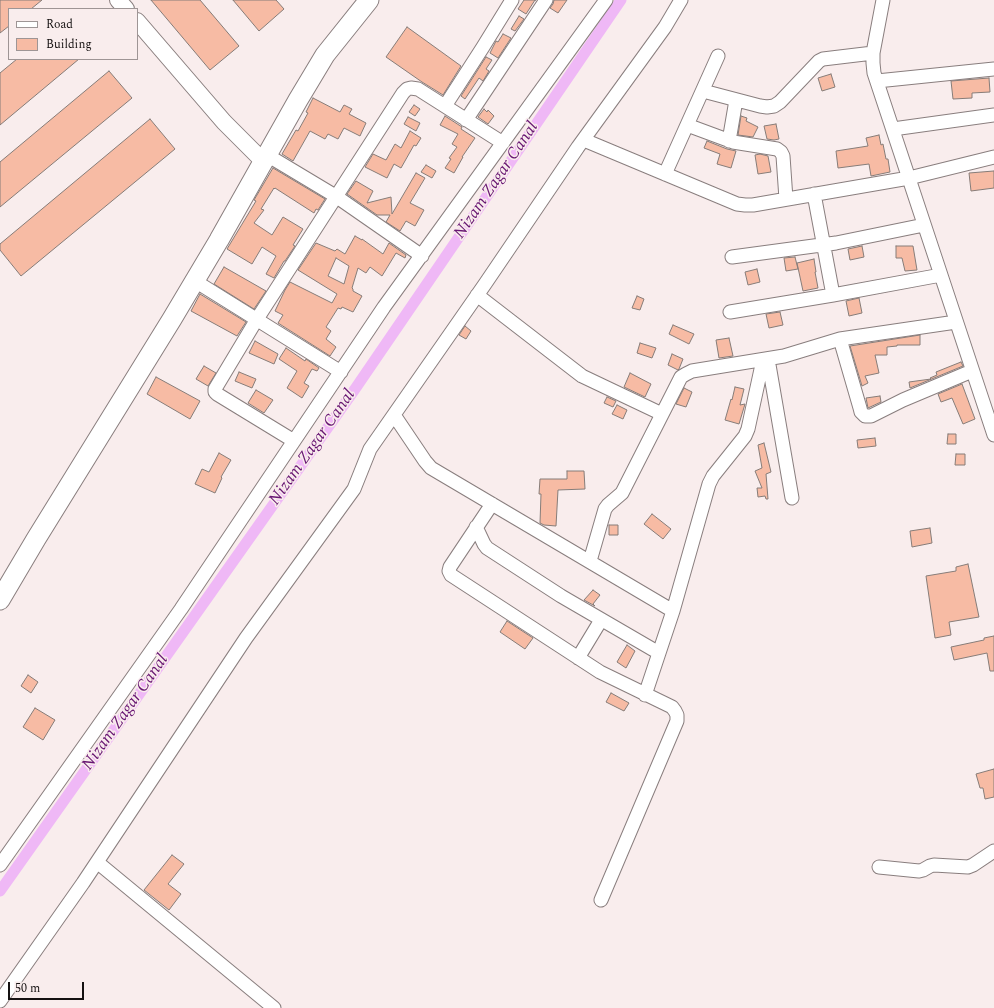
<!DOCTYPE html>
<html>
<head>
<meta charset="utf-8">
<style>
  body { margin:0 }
  #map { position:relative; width:994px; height:1008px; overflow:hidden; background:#f9eded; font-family:Spectral,serif }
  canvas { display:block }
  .legend { position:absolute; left:8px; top:8px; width:130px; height:52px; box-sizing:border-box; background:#f9eded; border:1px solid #9e9595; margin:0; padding:5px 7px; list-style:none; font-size:12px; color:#151111 }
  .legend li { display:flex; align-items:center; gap:8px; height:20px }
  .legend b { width:20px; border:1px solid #9e9595 }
  .scale { position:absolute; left:8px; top:982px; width:76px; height:18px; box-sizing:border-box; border:2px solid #151111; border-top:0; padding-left:5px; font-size:12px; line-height:14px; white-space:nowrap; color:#151111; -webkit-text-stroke:3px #f9eded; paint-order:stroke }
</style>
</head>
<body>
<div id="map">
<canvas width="994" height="1008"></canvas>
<ul class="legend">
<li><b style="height:5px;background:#fff"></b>Road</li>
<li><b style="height:11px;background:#f7bba4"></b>Building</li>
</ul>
<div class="scale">50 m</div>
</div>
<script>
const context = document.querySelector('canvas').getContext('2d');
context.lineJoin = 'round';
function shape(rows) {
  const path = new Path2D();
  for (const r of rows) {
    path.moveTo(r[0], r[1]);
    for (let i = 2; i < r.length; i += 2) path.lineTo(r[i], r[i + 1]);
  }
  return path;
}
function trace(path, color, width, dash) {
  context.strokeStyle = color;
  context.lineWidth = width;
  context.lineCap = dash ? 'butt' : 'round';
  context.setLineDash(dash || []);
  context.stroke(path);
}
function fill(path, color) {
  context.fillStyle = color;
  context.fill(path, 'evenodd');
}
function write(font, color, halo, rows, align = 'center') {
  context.font = font + ' Spectral,serif';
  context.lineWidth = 3;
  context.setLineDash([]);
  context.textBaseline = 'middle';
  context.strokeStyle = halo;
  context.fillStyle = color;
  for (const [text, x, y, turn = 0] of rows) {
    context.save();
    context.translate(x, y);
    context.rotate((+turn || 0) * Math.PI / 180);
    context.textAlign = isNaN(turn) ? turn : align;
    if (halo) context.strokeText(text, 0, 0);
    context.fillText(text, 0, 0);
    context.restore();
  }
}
trace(shape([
  [0,891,355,389,621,0]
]), '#efb8f6', 11);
const building = shape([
  [0,0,42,0,31,9,9,9,9,26,0,33,0,0],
  [151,0,200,0,239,46,210,70,151,0],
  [233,0,276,0,284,9,259,31,233,0],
  [524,0,536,0,535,0,526,14,518,9,524,0],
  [554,0,567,0,558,13,550,8,553,4,554,0],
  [519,16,524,19,515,31,511,29,519,16],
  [407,27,461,66,443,95,422,82,386,57,407,27],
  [503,34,511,38,498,58,490,53,496,41,498,42,503,34],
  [486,57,492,60,486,69,489,71,483,81,479,78,465,99,461,96,486,57],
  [17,59,79,59,0,125,0,73,17,59],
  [109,71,132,98,0,207,0,162,109,71],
  [831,74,835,87,822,91,818,78,831,74],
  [989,78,990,92,972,93,972,98,953,99,951,81,989,78],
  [313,98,340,112,344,105,352,109,349,114,366,123,360,136,344,128,338,139,328,134,325,139,310,131,293,161,282,154,296,130,298,131,308,113,306,112,313,98],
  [414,105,420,109,415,116,409,112,414,105],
  [484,109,487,112,488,110,494,116,488,124,478,117,484,109],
  [445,116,462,127,461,129,475,138,462,157,463,157,454,173,445,168,451,159,449,158,457,147,452,144,458,134,440,125,445,116],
  [741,116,747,118,746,121,758,127,753,137,738,135,741,116],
  [408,117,420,123,416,131,404,124,408,117],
  [150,119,175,149,21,276,0,250,0,244,150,119],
  [776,124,779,139,774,140,767,139,764,126,776,124],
  [410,131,421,138,416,146,414,145,401,168,394,164,387,178,365,167,373,154,386,160,395,144,401,148,410,131],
  [879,135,881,145,883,144,886,159,888,159,890,172,871,176,869,164,838,168,836,151,868,146,866,138,879,135],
  [707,141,727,149,736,151,731,168,717,164,720,154,704,148,707,141],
  [760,154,768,156,771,172,758,174,755,155,760,154],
  [426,165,436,171,432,178,421,172,426,165],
  [273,168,325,199,318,210,316,209,314,213,275,188,274,189,274,188,261,209,264,210,254,223,272,235,283,217,303,229,293,245,295,246,285,261,284,261,274,278,266,274,276,256,262,247,252,264,227,249,256,201,254,200,273,168],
  [994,171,994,188,971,191,969,173,994,171],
  [416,173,425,178,410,203,424,210,415,226,406,221,400,231,386,222,390,215,377,215,347,194,356,181,373,191,367,203,391,197,392,214,416,173],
  [355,236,362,240,362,239,383,254,389,243,406,255,405,258,396,253,382,276,370,267,366,273,358,268,352,288,353,289,353,291,362,296,353,312,342,307,341,309,338,308,326,327,331,331,326,339,336,347,330,356,278,323,283,315,275,311,285,290,290,282,332,303,337,294,298,270,316,243,335,251,337,249,345,254,355,236],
  [336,258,349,266,344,284,328,276,336,258],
  [862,246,864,257,850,260,848,249,862,246],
  [896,246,913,246,917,270,905,271,902,258,896,258,896,246],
  [795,257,798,269,786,271,784,258,795,257],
  [814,259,816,272,815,272,818,288,803,291,797,263,814,259],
  [224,267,266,291,254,309,214,284,224,267],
  [757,269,760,282,748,285,745,272,757,269],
  [200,294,246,322,237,336,191,311,200,294],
  [637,296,644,299,640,310,632,308,637,296],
  [859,298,862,313,849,316,846,301,859,298],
  [780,312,783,325,769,328,766,314,780,312],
  [673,325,694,334,689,344,669,334,673,325],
  [465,326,471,331,466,339,459,335,465,326],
  [920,335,920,345,897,345,897,346,887,347,887,355,875,355,879,373,865,376,868,383,862,386,850,346,920,335],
  [729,338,733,356,719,358,716,340,729,338],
  [255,341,278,354,274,364,249,353,255,341],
  [640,343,656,348,652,358,637,353,640,343],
  [286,348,305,361,306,359,319,368,317,371,312,369,304,383,309,386,302,398,287,388,297,371,279,359,286,348],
  [672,354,683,359,679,369,678,370,668,365,672,354],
  [961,362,963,366,910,388,909,382,931,379,930,378,937,375,936,372,961,362],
  [204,366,216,373,208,386,196,379,204,366],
  [239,372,256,379,252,388,235,381,239,372],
  [630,373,651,384,645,397,624,387,630,373],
  [156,377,200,401,190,419,147,394,156,377],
  [962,384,975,419,963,424,952,398,941,402,938,394,962,384],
  [735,387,744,389,740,405,745,404,739,424,725,420,731,399,732,400,735,387],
  [684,388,692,392,686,407,676,404,684,388],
  [256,390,273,400,264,413,248,403,256,390],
  [880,396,881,402,868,408,866,398,880,396],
  [607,397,616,401,613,407,604,403,607,397],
  [617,405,627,410,623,419,612,414,617,405],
  [948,434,956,434,956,444,947,444,948,434],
  [875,438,876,446,858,448,857,440,875,438],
  [764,443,771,472,766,474,768,499,766,499,765,496,758,497,757,488,762,488,755,471,762,468,758,445,764,443],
  [219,453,231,460,221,477,222,478,215,493,195,484,202,469,209,472,219,453],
  [956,454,965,454,965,465,955,465,956,454],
  [567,471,584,471,585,489,558,490,556,526,544,525,540,523,541,494,539,494,540,479,567,479,567,471],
  [652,514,671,529,663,539,644,524,652,514],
  [609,525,618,525,618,535,609,535,609,525],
  [930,528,932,543,912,547,910,531,930,528],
  [968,564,979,617,949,622,951,635,935,638,926,576,956,571,956,567,968,564],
  [593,590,600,595,593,604,595,606,584,600,593,590],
  [507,621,533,638,525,649,500,632,507,621],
  [994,636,994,671,990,671,987,653,954,660,951,647,984,640,984,638,994,636],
  [627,645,635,651,626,668,617,662,627,645],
  [28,675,38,682,31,693,21,686,28,675],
  [611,693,629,703,624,711,606,702,611,693],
  [35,708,55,720,43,740,23,727,35,708],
  [994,769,994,797,985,799,983,788,980,788,976,774,994,769],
  [172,855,184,864,168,884,181,894,169,910,144,890,172,855]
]);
fill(building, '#f7bba4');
trace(building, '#867c78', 1);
const minor = shape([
  [883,0,873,53,873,63,874,73,994,435],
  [877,81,994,69],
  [703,91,760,106,767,107,774,106,780,102,819,61,823,59,873,53],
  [445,106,483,47,512,0],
  [466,120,546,0],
  [687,125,733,142,777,149,781,152,783,156,786,199],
  [893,129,994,115],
  [584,140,737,204,745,205,753,205,909,178,994,157],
  [729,141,736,100],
  [267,155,337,197,422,256],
  [665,174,718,56],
  [814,194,833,295],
  [732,257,836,243,924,225],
  [195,281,341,372],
  [477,295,582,376,662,414],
  [730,312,833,295,941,275],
  [840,339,860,408,861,412,865,416,871,416,903,400,972,371],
  [768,359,792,498],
  [394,415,425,461,431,468,673,611],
  [294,441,217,394,215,392,215,389,257,319,403,93,407,89,411,88,418,89,503,143],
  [492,504,450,567,449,571,451,575,600,672,672,707,675,711,677,715,677,721,601,900],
  [476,527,484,544,487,548,561,596,659,653],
  [590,561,605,509,608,505,622,493,681,377,686,374,692,371,784,356,840,339,956,322],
  [578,658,601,620],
  [645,695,673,611,709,484,713,476,745,436,748,429,763,360],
  [97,862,274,1008],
  [0,865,181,609,384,307,606,0],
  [879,867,919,871,923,870,930,866,934,865,968,867,973,865,994,851],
  [0,1001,83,883,246,638,354,489,370,449,485,284,578,147,665,27,681,0]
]);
const major = shape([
  [118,0,126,9],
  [137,21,224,122,264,162]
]);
const highway = shape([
  [0,600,36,539,172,319,219,240,298,100,325,55,369,0]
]);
trace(minor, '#897e7e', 15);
trace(major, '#897e7e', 18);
trace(highway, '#897e7e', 21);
trace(minor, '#fff', 13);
trace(major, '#fff', 16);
trace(highway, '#fff', 19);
write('italic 17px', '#681673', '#f9eded', [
  ["Nizam Zagar Canal",497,181,-56],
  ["Nizam Zagar Canal",313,448,-55],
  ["Nizam Zagar Canal",126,713,-55]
]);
</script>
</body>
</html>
